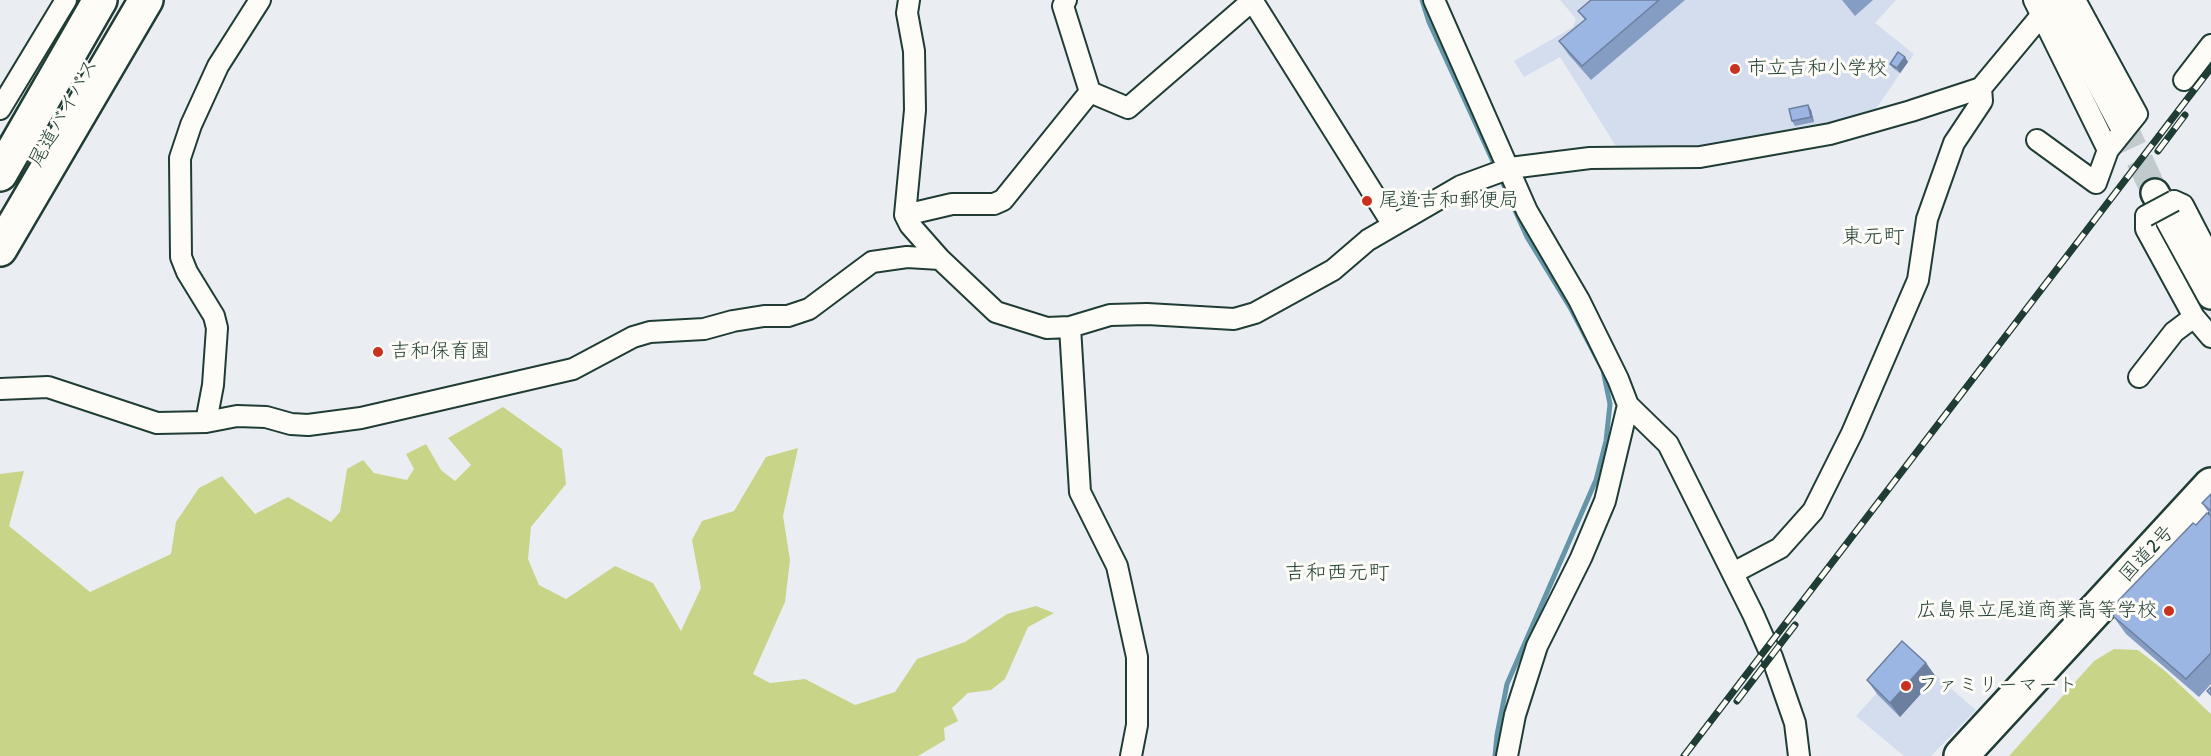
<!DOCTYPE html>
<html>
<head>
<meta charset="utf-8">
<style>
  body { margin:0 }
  canvas { display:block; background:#eaeef3 }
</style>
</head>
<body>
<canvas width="2211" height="756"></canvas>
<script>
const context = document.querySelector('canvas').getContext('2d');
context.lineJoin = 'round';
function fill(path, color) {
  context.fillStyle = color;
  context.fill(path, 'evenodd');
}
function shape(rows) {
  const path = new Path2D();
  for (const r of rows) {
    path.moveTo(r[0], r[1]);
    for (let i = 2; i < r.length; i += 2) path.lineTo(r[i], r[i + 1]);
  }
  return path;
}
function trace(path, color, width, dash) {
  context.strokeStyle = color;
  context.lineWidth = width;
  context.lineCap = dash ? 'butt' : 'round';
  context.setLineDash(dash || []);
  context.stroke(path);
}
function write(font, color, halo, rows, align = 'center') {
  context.font = font + ' "Patrick Hand","Klee One",sans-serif';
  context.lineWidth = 6;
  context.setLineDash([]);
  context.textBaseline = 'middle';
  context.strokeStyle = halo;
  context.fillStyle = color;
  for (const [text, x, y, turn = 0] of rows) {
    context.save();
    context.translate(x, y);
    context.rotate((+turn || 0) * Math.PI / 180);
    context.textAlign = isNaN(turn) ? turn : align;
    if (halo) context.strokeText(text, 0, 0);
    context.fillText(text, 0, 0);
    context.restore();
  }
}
fill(shape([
  [1560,0,1896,0,1875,23,1914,54,1870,117,1700,151,1621,154,1560,57,1524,77,1514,61,1573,27,1576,19],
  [1912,655,1976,710,1931,756,1904,756,1856,716]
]), '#d3ddee');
fill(shape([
  [503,407,562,449,566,484,531,527,528,559,539,585,566,599,615,566,653,583,681,631,701,588,692,540,702,521,734,511,766,457,798,448,783,516,790,560,785,602,753,674,770,683,805,679,855,705,895,692,917,659,965,642,1007,614,1036,606,1054,613,1028,627,1005,679,991,690,968,693,952,708,958,721,944,728,945,740,918,756,0,756,0,474,24,471,9,526,90,592,171,554,176,522,199,488,222,476,255,514,288,497,331,522,340,512,347,469,363,460,374,473,407,480,414,469,406,454,426,444,441,470,455,481,471,465,448,438],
  [2114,649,2138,650,2165,671,2211,714,2211,756,2009,756,2094,661]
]), '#c8d487');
trace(shape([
  [1422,0,1429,22,1496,168],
  [1495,756,1497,735,1507,684,1596,480,1606,441,1610,404,1603,370,1571,309,1527,237,1500,177]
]), '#6596a8', 5);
trace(shape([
  [2122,123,2155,193]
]), '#c1cbcd', 27, [27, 14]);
const street = shape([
  [909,0,907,13,914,51,915,110,905,215,910,225,940,259,996,312,1047,328,1070,327,1110,315,1147,314,1234,319,1255,313,1333,270,1368,240,1461,186,1510,168,1590,158,1700,157,1830,134,1911,111,1981,88,2054,0],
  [1066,0,1063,6,1090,92,1128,108,1253,0],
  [1252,0,1393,225],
  [1434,0,1527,211,1579,300,1618,379,1628,405,1668,444,1753,614,1772,657,1795,723,1799,756],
  [2034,0,2108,150,2137,114,2075,0],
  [2184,80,2211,45],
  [0,109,66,0],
  [2037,140,2096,183,2108,150],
  [2174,201,2183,205,2211,259],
  [905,215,952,204,994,204,1003,200,1090,92],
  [2146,216,2146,229,2194,317,2211,337],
  [1070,327,1080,492,1117,566,1137,657,1137,725,1131,756],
  [2139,377,2174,332,2194,317],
  [0,389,48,387,157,423,206,422,237,416,266,417,291,424,308,425,361,418,573,369,633,337,650,332,704,329,733,321,764,316,788,316,809,309,872,262,907,257,940,259],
  [206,422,213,385,217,328,214,316,187,272,181,257,180,158,191,125,218,66,260,0],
  [1733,573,1780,548,1813,511,1852,433,1918,280,1927,219,1954,143,1982,101,1981,88],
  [1507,756,1515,715,1537,646,1581,558,1605,501,1628,405]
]);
const secondary = shape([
  [2057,0,2122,123],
  [2155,193,2211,295]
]);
const highway = shape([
  [0,174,100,0],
  [0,249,146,0],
  [1961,756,2211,485]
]);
trace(street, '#1f3d34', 24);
trace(secondary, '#1f3d34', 32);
trace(highway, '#1f3d34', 38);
trace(street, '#fdfcf7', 20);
trace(secondary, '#fdfcf7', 27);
trace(highway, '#fdfcf7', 33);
const rail = shape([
  [2158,151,2185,115],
  [1737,701,1795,625],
  [1684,756,2211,68]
]);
trace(rail, '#1f3d34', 7);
trace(rail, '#fdfcf7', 4.5, [14]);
const streetBridge = shape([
  [2146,216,2174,201]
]);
trace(streetBridge, '#1f3d34', 24, []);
trace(streetBridge, '#fdfcf7', 20);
fill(shape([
  [1591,0,1685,0,1591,80,1569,55,1559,41,1585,20,1578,11],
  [1842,0,1873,0,1855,16],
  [1908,62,1900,73,1893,68,1890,64],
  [1811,110,1814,122,1795,126,1792,121],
  [2211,494,2211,516,2202,503],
  [2211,516,2211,684,2199,697,2126,634,2113,616,2121,607,2117,602,2196,525],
  [1926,663,1936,677,1900,717,1877,694,1867,680]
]), '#869dc3');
fill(shape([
  [1905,57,1908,62,1900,73,1897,68],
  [1808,105,1811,110,1814,122,1811,117],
  [1926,663,1936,677,1900,717,1890,703]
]), '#6d7f9f');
const building = shape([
  [1591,0,1659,0,1582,66,1559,41,1586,19,1578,11,1591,0],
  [1898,52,1905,57,1897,68,1890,64,1898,52],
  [1808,105,1811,117,1792,121,1789,109,1808,105],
  [2211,494,2211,511,2202,503,2211,494],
  [2207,513,2211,516,2211,653,2186,679,2113,616,2121,607,2117,602,2193,523,2196,525,2207,513],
  [1902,641,1926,663,1890,703,1867,680,1902,641],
  [2211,687,2211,695,2207,691,2211,687]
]);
fill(building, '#9cb6e3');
trace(building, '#6d7f9f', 1.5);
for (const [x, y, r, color] of [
  [1735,69,6,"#c8321e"],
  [1367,201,6,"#c8321e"],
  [378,352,6,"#c8321e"],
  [2169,611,6,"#c8321e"],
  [1906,686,6,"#c8321e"]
]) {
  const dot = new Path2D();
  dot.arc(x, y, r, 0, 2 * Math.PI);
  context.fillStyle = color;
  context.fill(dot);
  trace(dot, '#fdfcf7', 2);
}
write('20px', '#1f3d34', '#fdfcf7', [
  ["市立吉和小学校",1747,69],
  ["尾道吉和郵便局",1379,201],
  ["吉和保育園",390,352],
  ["広島県立尾道商業高等学校",2157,611,"right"],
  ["ファミリーマート",1918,686]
], 'left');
write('20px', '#1f3d34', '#fdfcf7', [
  ["尾道バイパス",64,113,-61],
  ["国道2号",2147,554,-47]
]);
write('21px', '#1f3d34', '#fdfcf7', [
  ["東元町",1873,237],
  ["吉和西元町",1337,573]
]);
</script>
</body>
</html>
